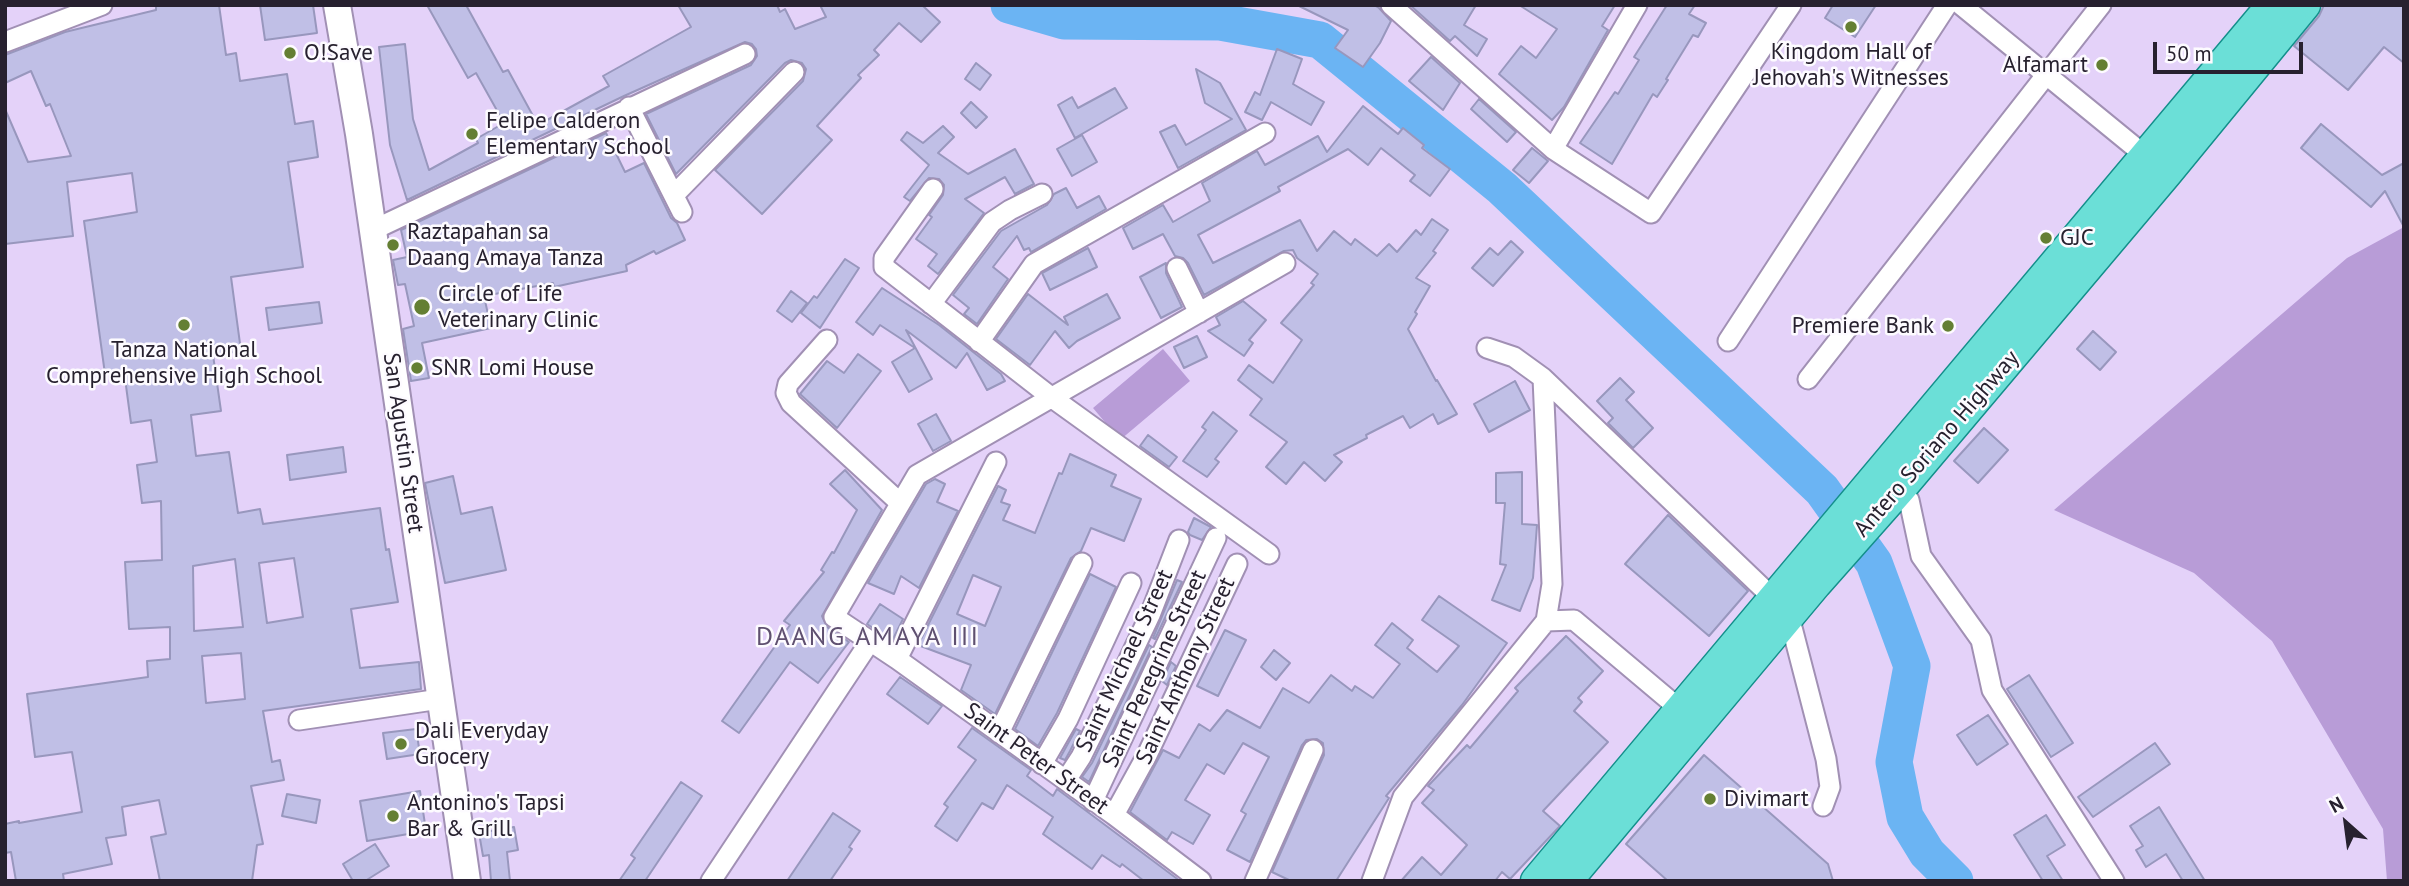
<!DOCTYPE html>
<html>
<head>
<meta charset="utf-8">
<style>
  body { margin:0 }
  #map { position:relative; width:2409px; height:886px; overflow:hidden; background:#e4d2f9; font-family:"PT Sans",sans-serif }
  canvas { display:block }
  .frame { position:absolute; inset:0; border:7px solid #27212f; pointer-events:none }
  .north { position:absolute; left:2311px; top:788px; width:70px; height:70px; -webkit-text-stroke:5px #fdfbff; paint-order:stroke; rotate:332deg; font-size:19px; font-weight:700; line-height:28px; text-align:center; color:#27212f }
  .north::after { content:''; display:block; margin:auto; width:24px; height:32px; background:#27212f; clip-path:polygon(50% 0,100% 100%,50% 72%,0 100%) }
  .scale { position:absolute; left:2153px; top:42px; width:150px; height:32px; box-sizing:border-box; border:4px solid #27212f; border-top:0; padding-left:9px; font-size:21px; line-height:24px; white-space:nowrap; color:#27212f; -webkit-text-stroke:5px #fdfbff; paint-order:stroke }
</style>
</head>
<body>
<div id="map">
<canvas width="2409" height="886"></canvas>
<div class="frame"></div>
<div class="north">N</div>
<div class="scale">50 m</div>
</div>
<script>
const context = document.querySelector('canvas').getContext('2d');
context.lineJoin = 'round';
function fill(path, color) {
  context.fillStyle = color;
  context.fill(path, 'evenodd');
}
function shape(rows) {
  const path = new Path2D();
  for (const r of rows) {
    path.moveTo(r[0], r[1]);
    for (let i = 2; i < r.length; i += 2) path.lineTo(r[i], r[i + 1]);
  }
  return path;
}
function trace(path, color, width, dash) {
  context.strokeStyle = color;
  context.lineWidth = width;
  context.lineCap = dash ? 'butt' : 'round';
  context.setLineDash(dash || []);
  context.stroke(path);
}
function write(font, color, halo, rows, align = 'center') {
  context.font = font + ' "PT Sans",sans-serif';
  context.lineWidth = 5;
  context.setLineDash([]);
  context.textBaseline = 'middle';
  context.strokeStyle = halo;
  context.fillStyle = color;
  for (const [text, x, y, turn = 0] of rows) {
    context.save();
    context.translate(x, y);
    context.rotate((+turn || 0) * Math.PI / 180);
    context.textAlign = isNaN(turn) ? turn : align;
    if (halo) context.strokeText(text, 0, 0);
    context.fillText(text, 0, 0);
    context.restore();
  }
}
fill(shape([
  [2404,227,2404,881,2387,881,2383,829,2272,641,2194,573,2054,510,2347,258],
  [1163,349,1190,381,1120,440,1093,408]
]), '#b89cd7');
trace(shape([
  [1009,5,1064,21,1220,22,1320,40,1502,188,1822,490,1874,563,1912,666,1894,762,1905,817,1927,853,1955,881]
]), '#6bb4f3', 37);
const building = shape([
  [156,5,219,5,226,55,236,53,240,81,287,74,295,124,313,121,318,157,288,162,303,267,231,277,241,351,213,355,221,411,191,415,196,456,229,452,238,513,260,509,263,524,380,508,386,550,389,549,398,602,351,609,360,668,419,662,421,689,263,711,272,762,280,760,284,780,251,786,263,844,257,845,252,881,160,881,151,837,166,834,159,800,122,807,126,835,106,838,112,864,63,874,64,881,16,881,11,852,5,853,5,824,19,821,19,823,82,812,72,752,35,757,27,694,148,677,147,661,170,659,170,627,129,629,125,562,162,560,161,501,142,503,137,465,157,462,151,420,131,423,124,371,105,374,84,221,137,212,132,173,67,182,73,236,5,244,5,109,28,162,71,156,50,104,46,106,31,71,5,83,5,55,65,32,156,10,156,5],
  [294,558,303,617,267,623,259,563,294,558],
  [235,559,243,627,194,631,193,566,235,559],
  [241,653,245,699,206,703,202,656,241,653],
  [260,5,313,5,317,33,265,40,260,5],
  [427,5,466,5,503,72,508,70,538,125,609,86,603,76,691,27,678,5,777,5,780,12,785,9,795,29,826,17,820,5,922,5,940,22,921,42,899,23,874,50,879,55,858,75,861,78,817,126,832,140,762,214,715,170,803,81,806,69,802,63,791,60,785,63,676,174,646,114,751,65,757,56,756,49,752,44,745,42,624,96,407,200,390,145,379,47,405,44,413,119,429,170,478,143,476,139,504,123,476,73,468,78,427,5],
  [1297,5,1374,5,1379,8,1391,21,1380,43,1363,67,1335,48,1348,30,1297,5],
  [1410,5,1476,5,1464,25,1487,39,1477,56,1455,36,1450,41,1410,5],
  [1519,5,1615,5,1602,26,1608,30,1564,107,1552,120,1499,74,1521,46,1536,58,1557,29,1519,5],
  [1667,5,1695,5,1689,14,1706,23,1698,37,1693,35,1666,79,1668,80,1657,97,1653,94,1612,164,1580,143,1615,92,1618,94,1639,60,1634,57,1667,5],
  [1833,5,1876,5,1855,37,1825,18,1833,5],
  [2324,5,2404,5,2404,63,2384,47,2348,90,2294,46,2319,16,2324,5],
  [1277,49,1302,59,1293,84,1324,102,1311,125,1271,102,1262,120,1245,112,1255,92,1260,95,1277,49],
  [1431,57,1460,83,1443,110,1409,81,1431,57],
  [976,63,991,75,980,90,965,79,976,63],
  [1196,69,1220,83,1246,130,1178,168,1160,132,1175,125,1186,145,1232,119,1205,103,1196,69],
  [1115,88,1127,108,1075,138,1058,105,1072,97,1078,108,1115,88],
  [1479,99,1516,132,1507,142,1471,109,1479,99],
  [971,102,987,117,976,128,961,113,971,102],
  [1363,106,1398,134,1403,128,1424,145,1422,148,1450,169,1430,196,1410,181,1415,175,1381,148,1368,165,1348,149,1278,187,1280,191,1198,235,1213,263,1300,220,1317,251,1334,231,1351,245,1355,239,1377,256,1389,244,1397,252,1416,230,1421,235,1432,219,1448,230,1433,251,1436,253,1416,278,1430,286,1415,312,1417,314,1408,329,1436,381,1437,380,1457,414,1438,424,1433,414,1410,428,1403,416,1366,435,1367,438,1334,455,1342,462,1325,481,1304,462,1286,484,1266,467,1287,442,1250,415,1262,399,1238,380,1249,365,1273,383,1302,340,1281,323,1314,285,1311,283,1318,274,1297,258,1293,250,1284,251,1204,295,1188,263,1183,258,1175,256,1163,234,1133,249,1123,228,1163,205,1173,222,1210,201,1202,183,1257,151,1265,165,1318,136,1327,152,1363,106],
  [2321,124,2382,175,2404,163,2404,227,2385,191,2371,207,2301,148,2321,124],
  [943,126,954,137,938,153,968,174,1015,149,1034,184,1015,194,1005,177,965,199,984,213,938,274,928,266,937,254,916,239,932,217,929,215,943,195,944,185,939,179,929,178,910,201,904,197,929,165,901,140,907,132,923,143,943,126],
  [606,133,625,172,644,163,671,218,677,223,685,240,656,254,654,251,626,265,627,271,554,287,553,283,484,296,491,328,422,343,429,378,411,381,403,329,414,326,405,284,398,285,393,260,407,257,401,230,606,133],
  [1082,135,1097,162,1072,176,1057,149,1082,135],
  [1532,148,1548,161,1529,183,1513,170,1532,148],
  [1066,188,1077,208,1099,196,1106,209,1031,252,1029,248,1024,250,1017,236,993,267,1008,279,977,324,964,314,969,308,953,295,1001,231,1047,205,1054,194,1066,188],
  [1511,241,1523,252,1493,286,1472,268,1490,248,1498,255,1511,241],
  [1088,248,1097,267,1050,290,1042,273,1088,248],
  [845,259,859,268,820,328,801,313,814,296,817,298,845,259],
  [1166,263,1166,273,1182,307,1161,318,1140,277,1166,263],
  [882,288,939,325,1001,374,1005,381,987,390,967,353,956,368,906,330,932,379,909,392,892,362,915,348,880,325,873,335,856,322,882,288],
  [791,291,807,303,792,322,777,311,791,291],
  [1028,294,1068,325,1064,317,1107,294,1120,318,1077,341,1069,348,1055,331,1030,365,996,339,1028,294],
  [1243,301,1266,320,1249,340,1253,343,1244,356,1208,331,1220,325,1216,317,1243,301],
  [319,302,322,323,269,330,266,308,319,302],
  [2093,331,2116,352,2100,370,2077,349,2093,331],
  [1197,336,1207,357,1184,368,1174,347,1197,336],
  [858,354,881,371,837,428,800,394,827,361,844,373,858,354],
  [1620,378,1634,392,1626,400,1653,428,1633,448,1608,423,1613,418,1597,401,1620,378],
  [1515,381,1530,410,1489,432,1474,404,1515,381],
  [1213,412,1237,431,1215,459,1219,462,1207,477,1183,461,1206,430,1202,427,1213,412],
  [936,414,951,441,933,451,918,424,936,414],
  [1984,428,2008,450,1978,483,1954,461,1984,428],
  [1148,435,1177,457,1169,467,1140,446,1148,435],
  [343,447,346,472,290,480,287,455,343,447],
  [1070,454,1116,475,1111,486,1141,499,1124,541,1091,528,1081,551,1071,558,995,714,961,690,971,665,918,645,998,486,1006,490,1001,502,1010,505,1003,520,1035,533,1059,473,1062,474,1070,454],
  [973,575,1001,587,985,626,957,614,973,575],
  [845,470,882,510,822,616,827,627,849,642,818,683,790,662,739,733,722,721,790,625,784,621,824,572,821,570,832,552,834,553,857,510,830,484,845,470],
  [1522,472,1522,524,1537,525,1533,578,1520,611,1492,600,1506,565,1500,564,1505,503,1496,503,1496,473,1522,472],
  [453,476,461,514,492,507,506,570,445,583,425,483,453,476],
  [935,479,945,484,937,502,958,511,919,588,901,576,894,594,868,583,926,484,935,479],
  [1668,515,1748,591,1709,636,1625,564,1668,515],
  [1194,518,1211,527,1202,540,1190,535,1188,532,1194,518],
  [1090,574,1116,587,1057,713,1038,746,1015,729,1090,574],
  [1177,580,1182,582,1155,639,1153,638,1177,580],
  [1439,596,1507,643,1462,705,1386,796,1389,798,1336,881,1291,881,1272,872,1324,755,1323,743,1317,739,1306,740,1302,745,1250,862,1227,850,1246,814,1241,811,1269,757,1243,743,1224,774,1207,764,1185,800,1210,815,1193,844,1172,832,1167,840,1130,812,1163,750,1179,758,1199,724,1210,731,1227,710,1260,728,1283,688,1309,703,1331,675,1352,691,1355,686,1373,698,1400,664,1375,645,1392,623,1413,640,1407,648,1437,672,1459,646,1422,620,1439,596],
  [880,604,903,619,892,641,867,624,880,604],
  [1225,630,1246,640,1218,696,1197,686,1225,630],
  [1566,636,1603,671,1578,698,1582,702,1574,711,1608,742,1543,811,1560,826,1510,879,1502,872,1495,881,1401,881,1422,857,1441,875,1467,845,1422,803,1434,790,1428,786,1467,745,1470,748,1518,691,1515,688,1566,636],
  [1149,645,1152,647,1089,782,1082,777,1092,763,1149,645],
  [1274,650,1290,663,1276,680,1261,667,1274,650],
  [1171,662,1176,666,1167,685,1162,681,1171,662],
  [2029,675,2073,743,2051,757,2007,689,2029,675],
  [900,677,942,706,928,724,887,694,900,677],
  [1988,715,2008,744,1977,765,1957,735,1988,715],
  [972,728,1031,770,1027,776,1053,796,1057,789,1180,881,1144,881,1122,864,1120,867,1102,855,1092,869,1043,834,1053,817,1007,785,993,809,982,803,957,841,935,826,948,807,944,804,976,760,958,747,972,728],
  [416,729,420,754,387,759,383,733,416,729],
  [1076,729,1080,731,1070,751,1065,760,1060,758,1076,729],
  [2155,743,2170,764,2093,817,2078,797,2155,743],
  [1704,755,1828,864,1833,881,1668,881,1626,844,1704,755],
  [681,782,702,796,645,881,619,881,635,858,631,855,681,782],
  [420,791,426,831,367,841,360,801,420,791],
  [287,794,320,800,316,823,282,816,287,794],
  [2159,807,2205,881,2183,881,2166,854,2146,867,2136,850,2143,846,2130,826,2159,807],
  [833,813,860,831,849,847,852,849,830,881,787,881,833,813],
  [2046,815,2065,845,2047,856,2063,881,2043,881,2014,835,2046,815],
  [514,827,518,850,507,852,510,881,491,881,489,855,483,856,479,833,514,827],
  [375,844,389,866,365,881,353,881,343,864,375,844]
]);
fill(building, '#c0bfe6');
trace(building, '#9897bd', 2);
const street = shape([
  [1391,5,1553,149,1651,213,1791,5],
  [1961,5,2153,162],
  [5,42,102,5],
  [629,107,682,212],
  [1553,149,1637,5],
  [933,189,884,258,884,267,1051,397,1269,554],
  [674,195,794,72],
  [373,230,745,54],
  [1177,268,1199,313],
  [931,304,992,222,1010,210,1042,194],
  [827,340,788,384,786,393,791,403,899,502],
  [1728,341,1947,5],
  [979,342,1034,264,1265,133],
  [1487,348,1514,357,1543,378,1774,599,1789,616,1826,759,1830,787,1823,806],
  [1808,379,2101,5],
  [1895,482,1909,500,1921,556,1981,640,1992,690,2114,881],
  [1546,621,1574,620,1688,716],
  [897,659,996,462],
  [299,720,440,699],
  [999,733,1082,563],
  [1042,764,1068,719,1131,583],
  [1066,780,1081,757,1122,674,1150,615,1179,540],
  [1093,801,1216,538],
  [1114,815,1147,755,1237,564],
  [711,881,871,640],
  [1201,881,1114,815,897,659,834,617,917,475,1285,263],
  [1255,881,1313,750],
  [1372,881,1403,797,1546,621,1552,584,1543,378]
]);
const secondary = shape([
  [337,5,359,134,467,881]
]);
const primary = shape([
  [1536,881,2272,5],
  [1567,881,1816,584,1901,488,2167,173,2305,5]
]);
trace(street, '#a190b4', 23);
trace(secondary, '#a190b4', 30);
trace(primary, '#138f8b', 33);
trace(street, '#fff', 19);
trace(secondary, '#fff', 26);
trace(primary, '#6bdfd7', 30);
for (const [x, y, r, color] of [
  [1851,27,7,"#647f33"],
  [290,53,7,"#647f33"],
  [2102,65,7,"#647f33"],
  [472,134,7,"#647f33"],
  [2046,238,7,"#647f33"],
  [393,245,7,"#647f33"],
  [422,307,9,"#647f33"],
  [184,325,7,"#647f33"],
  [1948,326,7,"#647f33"],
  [417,368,7,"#647f33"],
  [401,744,7,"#647f33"],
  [1710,799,7,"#647f33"],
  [393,816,7,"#647f33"]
]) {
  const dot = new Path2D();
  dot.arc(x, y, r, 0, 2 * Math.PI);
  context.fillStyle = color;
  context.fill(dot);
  trace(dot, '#fdfbff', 2.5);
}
write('23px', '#27212f', '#fdfbff', [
  ["Kingdom Hall of",1851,52,"center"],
  ["Jehovah's Witnesses",1851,78,"center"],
  ["O!Save",304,53],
  ["Alfamart",2088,65,"right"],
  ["Felipe Calderon",486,121],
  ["Elementary School",486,147],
  ["Raztapahan sa",407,232],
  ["Daang Amaya Tanza",407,258],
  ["GJC",2060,238],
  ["Circle of Life",438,294],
  ["Veterinary Clinic",438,320],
  ["Premiere Bank",1934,326,"right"],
  ["Tanza National",184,350,"center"],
  ["Comprehensive High School",184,376,"center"],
  ["SNR Lomi House",431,368],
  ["Dali Everyday",415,731],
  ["Grocery",415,757],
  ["Divimart",1724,799],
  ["Antonino's Tapsi",407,803],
  ["Bar & Grill",407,829]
], 'left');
write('23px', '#27212f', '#fdfbff', [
  ["San Agustin Street",403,443,82],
  ["Antero Soriano Highway",1937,444,-49],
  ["Saint Michael Street",1125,661,-65],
  ["Saint Peregrine Street",1155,669,-65],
  ["Saint Anthony Street",1186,671,-65],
  ["Saint Peter Street",1036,759,36]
]);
context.letterSpacing = '2px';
write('26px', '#5f5070', '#fdfbff', [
  ["DAANG AMAYA III",868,638]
]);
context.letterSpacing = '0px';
</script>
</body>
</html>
